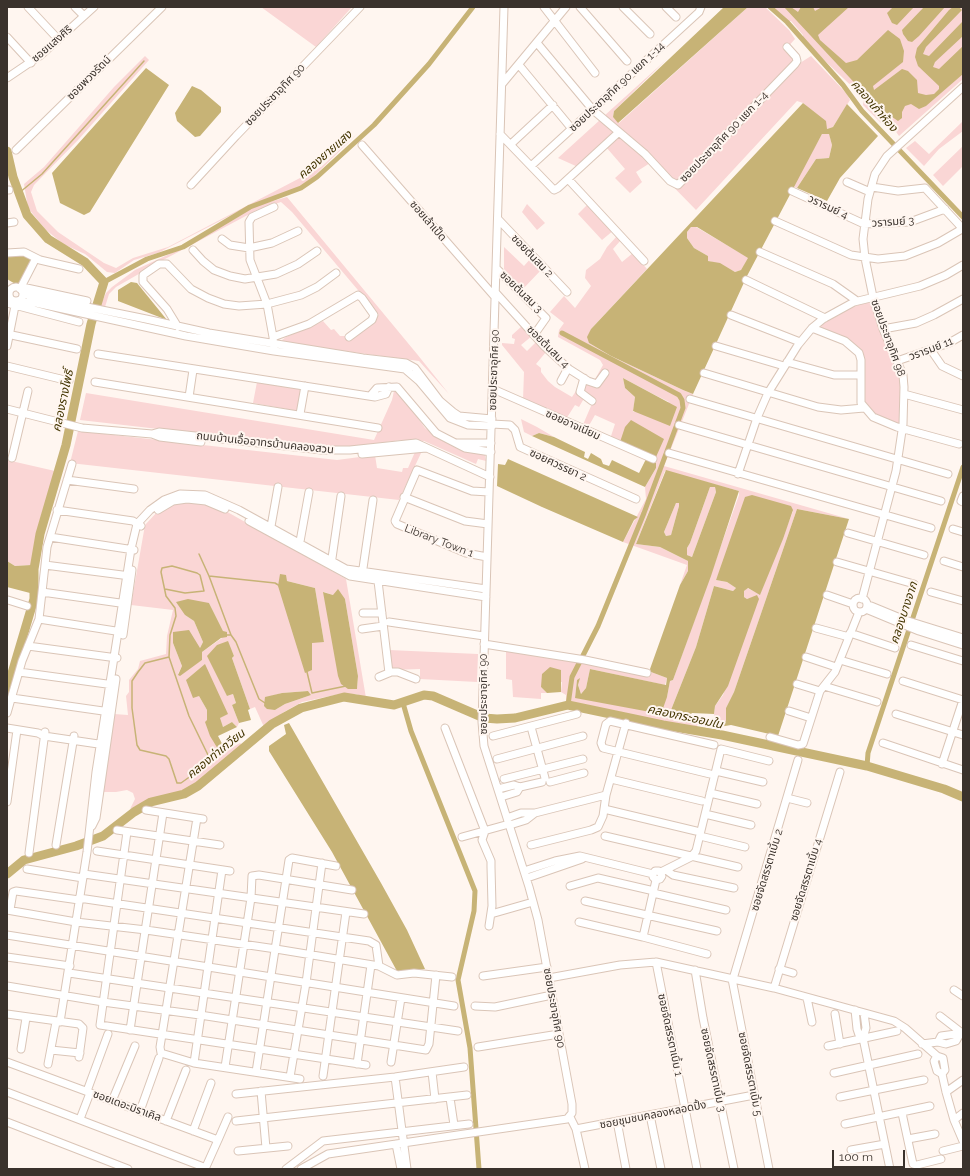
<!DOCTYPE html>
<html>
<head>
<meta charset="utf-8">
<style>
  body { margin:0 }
  #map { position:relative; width:970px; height:1176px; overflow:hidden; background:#fff6f0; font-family:Raleway,sans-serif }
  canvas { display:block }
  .frame { position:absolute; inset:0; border:8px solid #3a322c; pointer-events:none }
  .scale { position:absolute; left:832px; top:1150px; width:73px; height:18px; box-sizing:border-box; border:2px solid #3a322c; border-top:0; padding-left:5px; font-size:12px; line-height:14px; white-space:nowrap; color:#3a322c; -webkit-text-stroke:3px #fff6f0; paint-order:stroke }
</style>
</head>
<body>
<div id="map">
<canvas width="970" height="1176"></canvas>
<div class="frame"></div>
<div class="scale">100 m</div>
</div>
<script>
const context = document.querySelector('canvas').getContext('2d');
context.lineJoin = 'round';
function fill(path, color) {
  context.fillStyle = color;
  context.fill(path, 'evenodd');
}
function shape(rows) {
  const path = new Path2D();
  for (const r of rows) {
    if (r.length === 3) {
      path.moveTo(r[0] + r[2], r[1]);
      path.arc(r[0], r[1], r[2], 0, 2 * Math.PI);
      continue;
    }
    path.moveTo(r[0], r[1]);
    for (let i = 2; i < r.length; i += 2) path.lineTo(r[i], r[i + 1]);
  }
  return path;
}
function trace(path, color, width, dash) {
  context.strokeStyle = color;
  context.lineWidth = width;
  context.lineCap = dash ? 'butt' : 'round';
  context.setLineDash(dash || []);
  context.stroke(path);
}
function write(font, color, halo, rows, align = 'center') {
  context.font = font + ' Raleway,"Noto Sans Thai",sans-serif';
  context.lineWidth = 4;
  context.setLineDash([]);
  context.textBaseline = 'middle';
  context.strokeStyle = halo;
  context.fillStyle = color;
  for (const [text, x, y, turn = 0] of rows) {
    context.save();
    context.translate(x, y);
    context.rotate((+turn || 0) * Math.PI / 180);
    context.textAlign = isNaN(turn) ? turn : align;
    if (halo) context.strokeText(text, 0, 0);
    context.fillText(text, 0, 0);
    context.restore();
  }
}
fill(shape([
  [261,7,352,7,316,47],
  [748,7,765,7,789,30,795,39,785,50,800,63,811,56,847,94,850,100,833,127,827,129,803,103,797,101,696,210,650,163,636,172,642,182,630,193,615,178,625,169,606,147,620,136,604,116,667,59,614,111,613,117,619,123],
  [773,7,963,7,963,79,899,136,890,123,884,118,881,123,863,105,864,98,803,40,803,35,791,21,788,21],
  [145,56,149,60,79,139,34,185,31,192,37,211,58,232,104,263,116,268,133,258,168,247,321,167,358,133,308,182,299,187,247,207,158,253,134,260,115,273,107,272,85,254,63,244,45,229,28,208,24,184,44,167,114,87],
  [601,119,616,132,578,167,558,158],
  [963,121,963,131,939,149,924,166,906,148,915,141,929,154],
  [829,133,832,145,829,158,816,159,797,188,793,186,822,134],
  [963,146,963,166,943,186,933,175],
  [287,197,417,354,449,394,419,361,284,343,282,340,286,337,323,321,331,330,334,329,340,336,346,336,349,340,379,315,292,212,281,202,257,210,165,259,116,287,109,294,105,307,100,306,106,293,112,287,135,270,176,251,255,206],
  [589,203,614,230,602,240,578,214],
  [527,204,545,223,537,230,522,212],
  [691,227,696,227,749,258,741,270,735,272,720,264,708,261,708,256,694,248,687,238,687,232],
  [617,236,621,240,613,249,622,262,633,253,647,269,591,329,589,343,611,356,683,390,693,394,664,466,849,519,797,509,734,692,726,708,726,722,720,722,716,720,714,714,715,706,723,695,757,596,747,599,744,597,744,591,747,588,760,594,793,511,726,557,716,580,727,582,736,588,733,591,714,586,696,647,669,715,674,721,685,722,693,720,696,715,700,716,699,722,696,728,571,704,566,701,566,695,561,692,562,682,541,687,547,693,541,693,541,699,513,697,512,680,506,679,506,648,651,672,667,678,665,685,590,669,586,688,581,694,578,685,579,679,577,680,575,698,667,697,670,681,673,680,739,495,739,491,665,471,636,544,660,547,688,561,688,571,680,585,687,565,623,542,646,499,645,487,656,468,655,459,610,439,615,424,595,415,587,429,582,427,594,399,586,395,579,407,575,405,566,419,523,400,524,372,502,345,502,343,514,344,515,339,512,338,512,335,522,326,532,336,521,345,527,351,537,341,546,352,536,364,541,368,541,372,548,381,555,387,572,397,578,388,579,378,594,381,603,365,600,360,558,337,559,330,564,323,550,312,564,296,575,308,591,286,585,278,586,270,600,259,607,247],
  [623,378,653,394,669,402,633,412,635,397,625,388],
  [504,247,524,266,531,258,542,269,522,290,504,270],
  [869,300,888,351,899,374,902,404,900,426,874,415,864,404,861,352,818,327,830,318],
  [257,382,302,389,298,411,253,403],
  [394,391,399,391,425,428,440,439,485,455,486,461,478,459,476,464,424,441,402,440,333,449,80,420,86,393,374,440,392,400],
  [521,419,537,427,554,437,539,433,532,436,524,432],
  [78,431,337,460,375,455,377,468,402,472,403,468,408,468,415,452,422,451,399,500,70,463],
  [7,460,55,471,39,523,31,565,15,566,7,561],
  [715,486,716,492,692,557,687,555,687,548,690,543,710,487],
  [182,501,215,505,346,579,366,698,356,694,340,694,302,702,284,712,264,727,255,707,250,709,232,658,234,656,227,641,227,696,233,694,236,703,232,705,239,723,237,727,232,722,223,727,219,718,227,714,199,696,207,710,207,720,221,754,240,743,244,746,221,764,217,765,190,788,180,792,152,798,130,809,135,799,133,793,127,790,116,792,102,792,114,714,128,715,126,696,129,692,129,680,138,669,140,661,166,654,167,636,173,610,131,605,145,525,158,511],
  [280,574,287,581,315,588,324,642,312,642,312,670],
  [324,592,345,599,358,676,357,689],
  [209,603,223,631,222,638,202,652,202,660,178,674,182,666,173,643,200,648,203,642,194,621,185,615],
  [308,691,311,695,285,704,275,710,265,698,282,693],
  [676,503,680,503,679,506,671,535,666,536,664,532],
  [389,650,478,654,477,682,420,679,420,669,392,670]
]), '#fad6d5');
fill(shape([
  [724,7,748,7,618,123,613,117,614,111],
  [784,7,791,7,798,12,801,7,813,7,815,11,822,7,849,7,818,35,820,40,846,63,857,60,888,30,900,39,904,51,903,62,873,86,874,90,902,69,908,71,917,80,918,93,926,95,934,94,939,89,939,86,918,66,915,57,917,48,949,10,953,7,959,7,962,10,926,47,923,54,929,56,963,21,963,36,935,62,933,67,939,69,963,46,963,74,926,106,919,109,911,104,905,106,902,112,902,118,898,121,876,106],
  [893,7,914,7,897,25,892,23,887,13],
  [924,7,945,7,919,36,912,42,908,41,903,34,902,30],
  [146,68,169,85,90,212,84,215,60,203,52,173],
  [192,86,201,90,221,107,221,112,200,136,195,137,177,121,175,113],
  [803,103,826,121,827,129,833,127,847,104,878,136,840,178,827,201,797,188,816,159,829,158,832,145,829,134,822,134,747,276,693,394,683,390,611,356,589,343,587,337,591,329],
  [691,227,697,227,748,258,741,270,735,272,720,263,708,261,708,256,694,248,687,238,687,232],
  [21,255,28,256,31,261,20,283,17,285,7,279,7,256],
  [131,282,137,283,167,320,118,301,118,290],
  [623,378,677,407,670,426,633,411,635,397,625,388],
  [631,420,664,439,656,457,620,442,625,427],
  [539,433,554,437,585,452,584,457,588,459,591,453,601,459,603,464,609,466,612,460,639,473,646,459,656,463,656,468,645,487,532,436],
  [508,459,638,517,634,520,623,542,542,507,497,486,498,464,505,465],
  [666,470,739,491,711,576,673,680,670,681,667,697,661,714,575,698,577,680,580,678,578,685,581,694,586,688,590,669,666,685,667,678,651,672,650,669,680,585,688,571,688,561,660,547,636,544],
  [710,487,715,487,716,492,692,557,687,555,687,548,690,543],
  [676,503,679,503,679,506,671,535,666,536,664,532],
  [752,495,791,506,793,510,783,539,760,595,748,588,744,591,744,597,747,599,757,595,759,599,728,686,715,706,714,714,692,713,687,718,669,715,696,647,714,586,733,591,736,588,727,582,716,580,745,497],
  [797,509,849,519,778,736,731,725,713,728,703,724,703,718,707,718,707,722,712,723,726,721,726,708,734,692],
  [7,561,15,566,31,565,30,593,7,587],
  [280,574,286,575,287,581,315,588,324,642,312,643,312,670,305,673,278,586],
  [338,589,345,599,358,676,357,689,348,689,341,684,338,676,323,592,333,595],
  [188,599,209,603,223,631,227,632,227,637,221,638,202,652,202,660,180,676,178,675,182,666,173,643,173,632,189,630,200,648,203,642,194,621,185,615,176,602],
  [228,641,234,656,232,658,250,709,248,710,251,720,239,723,232,705,236,703,233,694,227,696,207,656,217,645],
  [205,664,228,714,220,718,223,727,232,722,237,727,218,736,226,751,221,754,210,736,205,722,207,720,207,710,199,696,193,698,186,680],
  [550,667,561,670,561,692,547,693,541,687,542,674],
  [308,691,311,695,285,704,275,710,267,709,264,706,265,697,282,693],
  [289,723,381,883,407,930,425,969,398,973,332,852,269,751,269,746,286,734,284,725]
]), '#c7b376');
trace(shape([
  [19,193,42,174,144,61],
  [199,554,209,576],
  [165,589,185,593,204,591,200,575,197,573,172,566,162,568,161,572,166,596,175,608,176,616,170,635,169,657,189,716,209,757,209,763,181,783,177,783,169,759,166,756,140,750,137,745,132,708,132,681,138,672,145,663,169,657],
  [226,635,231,635,236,642,259,699,265,703],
  [231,635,209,576,275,583,280,586],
  [307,672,312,693],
  [312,693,346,686]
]), '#c7b376', 1.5);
trace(shape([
  [770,7,787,22,843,85,862,111,963,217],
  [104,282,147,259,183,247,250,207,301,188,317,177,374,125,429,64,473,7],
  [562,333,679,395,682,400,683,408,644,513,598,626,572,677,568,705],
  [403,703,411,731,475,891,474,911,458,980,470,1048,479,1169],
  [867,766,868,753,963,467]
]), '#c7b376', 5);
trace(shape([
  [7,151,13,177,27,215,48,239,85,262,104,282,91,324,66,445,40,534,34,569,34,599,7,690],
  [7,874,24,860,76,846,103,836,134,812,151,802,184,794,198,786,272,724,301,708,344,697,394,705,424,695,433,696,484,718,497,719,515,718,568,705,663,725,722,735,867,766,944,789,963,797]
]), '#c7b376', 9);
const minor = shape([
  [28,7,58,39],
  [75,7,84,16],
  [544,7,595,73],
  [580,7,627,61],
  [623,7,650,34],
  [666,7,676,17],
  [7,37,31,63],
  [537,43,593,110,645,154,670,181,678,185,795,64,797,61,796,57,787,47],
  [519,65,572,129],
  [7,78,41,55,94,7],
  [502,84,566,7],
  [500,134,554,190,558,188,619,132],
  [511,144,553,105],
  [362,145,495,297],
  [16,150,162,7],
  [531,166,699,12,701,7],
  [568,179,644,261],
  [847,182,870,192],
  [191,185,236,136,360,7],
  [872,187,898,191,925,188,963,229],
  [7,190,9,190],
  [792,191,864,224,910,222,945,209],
  [498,219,567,292],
  [775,221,851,255,878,259,905,256,938,243,962,229],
  [7,223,14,222],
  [222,239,230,245,249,248,272,243,298,231],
  [193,250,203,261,214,270,230,276,245,279,276,274,298,264,317,251],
  [760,252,833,284,857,301],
  [7,253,24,252,40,260,79,269],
  [497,269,546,318,534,335],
  [746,280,825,318],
  [22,287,87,301],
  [16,294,7],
  [20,289,36,258],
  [22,291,28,295,146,319,209,333,363,358,406,363,415,368,440,401,453,412,459,416,492,419],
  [496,293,544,346,569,369,588,381,597,384,605,373],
  [18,301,36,303,186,336,274,351,405,369,419,381,450,418,468,425,492,426],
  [7,303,79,322],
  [731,315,800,342],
  [178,327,167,309,143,282,143,275,159,264,167,264,191,289,208,298,224,304,239,306,267,304,301,295,317,287,336,273],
  [812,328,845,341,859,353,861,360,861,403,873,417,897,427,959,444],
  [883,329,916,323,934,315,963,299],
  [7,334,77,349],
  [273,337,309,324,358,295,362,298,374,315,372,320,349,337],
  [7,346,16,301],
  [716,346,784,366],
  [274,349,273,337,267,304,250,260,249,222,252,217,274,207],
  [931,350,942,366,963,376],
  [98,354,375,397,386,394,389,387],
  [897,361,949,343,963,335],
  [787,362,834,375,861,375],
  [7,366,69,381],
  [704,373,818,407,841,410,864,408],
  [584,378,580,392,592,401],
  [561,381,568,368],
  [95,382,378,428],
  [493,389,653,459],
  [904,394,963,410],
  [371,395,377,388,397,387,436,433,465,448,491,452],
  [189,397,193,370],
  [690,399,948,474],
  [7,409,82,428,152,434,159,432,322,450,350,450,416,443,490,477],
  [300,414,305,386],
  [492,424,510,425,515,430,520,447,636,499],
  [679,425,941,501],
  [152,434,160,437,201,442],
  [457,443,491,443],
  [669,453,931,528],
  [362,454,426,448],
  [12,458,28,391],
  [738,474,757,418,768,393,798,345,812,328,823,319,854,302,920,286,946,275,963,265],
  [67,480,134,489],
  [963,496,961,501,963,502],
  [404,497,465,521,488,524],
  [57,510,133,521,141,526],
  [158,510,173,501,187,499,206,501,225,509],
  [249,521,350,576,486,597],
  [953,529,963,532],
  [270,532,278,487],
  [848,533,924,555],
  [50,537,134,550],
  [299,547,309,492],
  [487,557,466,553,397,524,395,521,417,470,472,491,489,492],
  [944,561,963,567],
  [837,562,914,584],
  [45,565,130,576],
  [331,565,341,496],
  [362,575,373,500],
  [378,581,389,673],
  [42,592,127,604],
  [931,592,963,601],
  [827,595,853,604],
  [860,605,7],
  [862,599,896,471,903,424,904,387,903,375,883,329,873,297,865,258,863,239,868,199,875,174,887,156,963,87],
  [8,600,27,606],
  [871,606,905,620,963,638],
  [866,609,919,631,963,645],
  [363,613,382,613],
  [39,619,122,632],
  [389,622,484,636],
  [816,628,849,637],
  [362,629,383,626],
  [850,633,895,648],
  [123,635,132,570],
  [484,644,585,660,647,673],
  [911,645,963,661],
  [28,646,117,658],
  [806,657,836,667],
  [840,660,887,674],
  [19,672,114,685],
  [379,677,391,672,398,672,416,679],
  [903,681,963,700],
  [797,684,820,691],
  [824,686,877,702],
  [12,698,110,712],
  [789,711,811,718],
  [7,713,22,661,39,619,47,547,72,464],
  [896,714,963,735],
  [531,727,545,778],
  [7,728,38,733,44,736,105,745],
  [445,728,485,831,482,840,491,861,491,867,492,906,489,926],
  [493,736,577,714],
  [770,737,798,745,803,744,820,691,835,672,859,612],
  [883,743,963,770],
  [497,759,583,736],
  [942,764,963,700],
  [716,771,763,782],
  [710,774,603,748,601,743,606,724,610,721,714,745],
  [504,779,583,759],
  [611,779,702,801],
  [550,782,584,773],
  [498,789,514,785,520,787,542,782],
  [710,793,757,804],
  [501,797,517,792,520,787],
  [787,798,807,803],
  [7,802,17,730],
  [604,809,696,831],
  [146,810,203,819],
  [705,814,751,825],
  [197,818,160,1047,161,1053,194,1063,300,1079],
  [507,818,521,813,535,813,606,795],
  [510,825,526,820,535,813],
  [92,826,96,818,116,679],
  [117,830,220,845],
  [127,832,100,1025,366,1065],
  [605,836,738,867],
  [700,836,745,847],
  [462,837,509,824],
  [56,845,74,736],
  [531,845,591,830,598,827,603,816,606,795,626,723],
  [97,851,230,871],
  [29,853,45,732],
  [27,869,83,878],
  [666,870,673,875,734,888],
  [524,871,555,861,580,856,653,874,655,871,659,871,662,876,660,879,656,880,653,877,653,874],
  [661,872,691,857,696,851,721,749,769,761],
  [84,874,364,914],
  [527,878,582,859],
  [570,886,598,878,654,891],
  [653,893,726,910],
  [79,898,369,941,376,945,379,966,397,975,414,973,452,977],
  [585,901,717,931],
  [7,910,76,922,146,930,276,949,379,966],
  [10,910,13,892,16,891,79,900],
  [491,914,533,902],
  [579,922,643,937,656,880],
  [7,935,454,1006],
  [643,937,707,954],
  [7,957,70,966],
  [656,962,697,1169],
  [779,969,793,973],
  [695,970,703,1018,734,1169],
  [69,973,458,1031],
  [483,976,547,967],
  [549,978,620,965,656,962,774,988,894,1021,905,1028,937,1056,943,1058,945,1070,942,1074,946,1092,954,1120,963,1141],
  [732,979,769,1169],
  [733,979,798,760],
  [7,986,103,1002,200,1015,426,1050,429,1044,436,975],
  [774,988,840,772],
  [954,990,963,996],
  [807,998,812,1022],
  [475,1006,495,1007,552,995],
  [855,1010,857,1029,859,1035,863,1038,890,1169],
  [7,1014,79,1024,83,1028,79,1057],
  [835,1014,840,1044],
  [940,1016,962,1033],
  [60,1022,87,852,96,772,131,549,137,524,150,510,164,500,180,494,205,495,239,510,346,569,486,589],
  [130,1030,163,813],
  [863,1038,866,1028,864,1013],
  [938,1042,941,1036,963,1033],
  [922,1044,938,1042,946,1044,956,1041,960,1034],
  [828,1046,897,1031],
  [478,1047,559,1034],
  [21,1049,26,1018],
  [51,1050,80,1053],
  [937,1056,934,1061,937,1071,942,1074],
  [7,1062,218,1140,205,1169],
  [391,1062,401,998],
  [194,1063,222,870],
  [48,1064,56,1022],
  [357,1064,371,965],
  [225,1067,251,898,252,876,259,875,352,890],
  [256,1072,289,860,292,858,336,866],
  [432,1072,435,1099],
  [834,1073,918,1054],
  [323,1076,346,912],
  [290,1077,306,983,322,863],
  [395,1077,407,1169],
  [87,1091,108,1034],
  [261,1091,266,1148],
  [7,1092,201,1166],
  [946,1092,963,1080],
  [236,1094,395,1077,464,1067],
  [840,1097,924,1080],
  [450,1098,454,1125],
  [112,1101,135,1046],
  [140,1111,159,1058],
  [902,1113,913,1164,917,1165,941,1159],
  [650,1115,661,1169],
  [570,1117,576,1129,585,1169],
  [80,1119,90,1093],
  [954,1120,963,1113],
  [166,1121,186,1070],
  [236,1121,467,1095],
  [617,1121,626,1169],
  [7,1122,128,1169],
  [845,1124,930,1106],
  [576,1129,754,1095],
  [193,1131,211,1083],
  [908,1139,935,1134],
  [218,1140,228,1117],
  [396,1144,401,1169],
  [851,1150,885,1144],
  [238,1151,288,1146],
  [943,1151,963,1146],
  [286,1169,323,1141,469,1124],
  [301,1169,328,1154,567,1119,572,1113,572,1104,538,920,529,887,484,746,482,722,504,7]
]);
trace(minor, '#dac5b7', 9);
trace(minor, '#fff', 7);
write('11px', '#3a322c', '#fff6f0', [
  ["ซอยแสงศิริ",52,44,-41],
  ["ซอยพวงรัตน์",89,78,-45],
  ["ซอยประชาอุทิศ 90 แยก 1-14",617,87,-43],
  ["ซอยประชาอุทิศ 90",275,95,-46],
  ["ซอยประชาอุทิศ 90 แยก 1-4",724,137,-46],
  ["วรารมย์ 4",828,207,25],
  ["ซอยเล้าเป็ด",428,221,49],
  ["วรารมย์ 3",893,222,-4],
  ["ซอยต้นสน 2",532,256,46],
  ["ซอยต้นสน 3",521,292,44],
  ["ซอยประชาอุทิศ 98",888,338,70],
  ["ซอยต้นสน 4",548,347,45],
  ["วรารมย์ 11",931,349,-21],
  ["ซอยประชาอุทิศ 90",494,370,-88],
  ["ซอยอาจเนียม",573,425,24],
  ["ถนนบ้านเอื้ออาทรบ้านคลองสวน",265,443,6],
  ["ซอยศวรรยา 2",558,465,25],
  ["Library Town 1",439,541,21],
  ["ซอยประชาอุทิศ 90",484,694,-90],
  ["ซอยจัดสรรตาเบิ้ม 2",767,870,-73],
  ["ซอยจัดสรรตาเบิ้ม 4",806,880,-73],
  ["ซอยประชาอุทิศ 90",554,1008,80],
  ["ซอยจัดสรรตาเบิ้ม 1",670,1035,78],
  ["ซอยจัดสรรตาเบิ้ม 3",713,1070,78],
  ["ซอยจัดสรรตาเบิ้ม 5",750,1074,79],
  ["ซอยเดอะมิราเคิล",127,1106,20],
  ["ซอยชุมชนคลองหลอดปิ้ง",653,1115,-11]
]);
write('italic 12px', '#433501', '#fff6f0', [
  ["คลองเก้าห้อง",874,106,49],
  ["คลองยายแสง",325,155,-41],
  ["คลองรางโพธิ์",63,401,-78],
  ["คลองบางจาก",904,613,-72],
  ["คลองกระออมใน",685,717,12],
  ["คลองท่าเกวียน",216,754,-39]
]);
</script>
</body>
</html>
